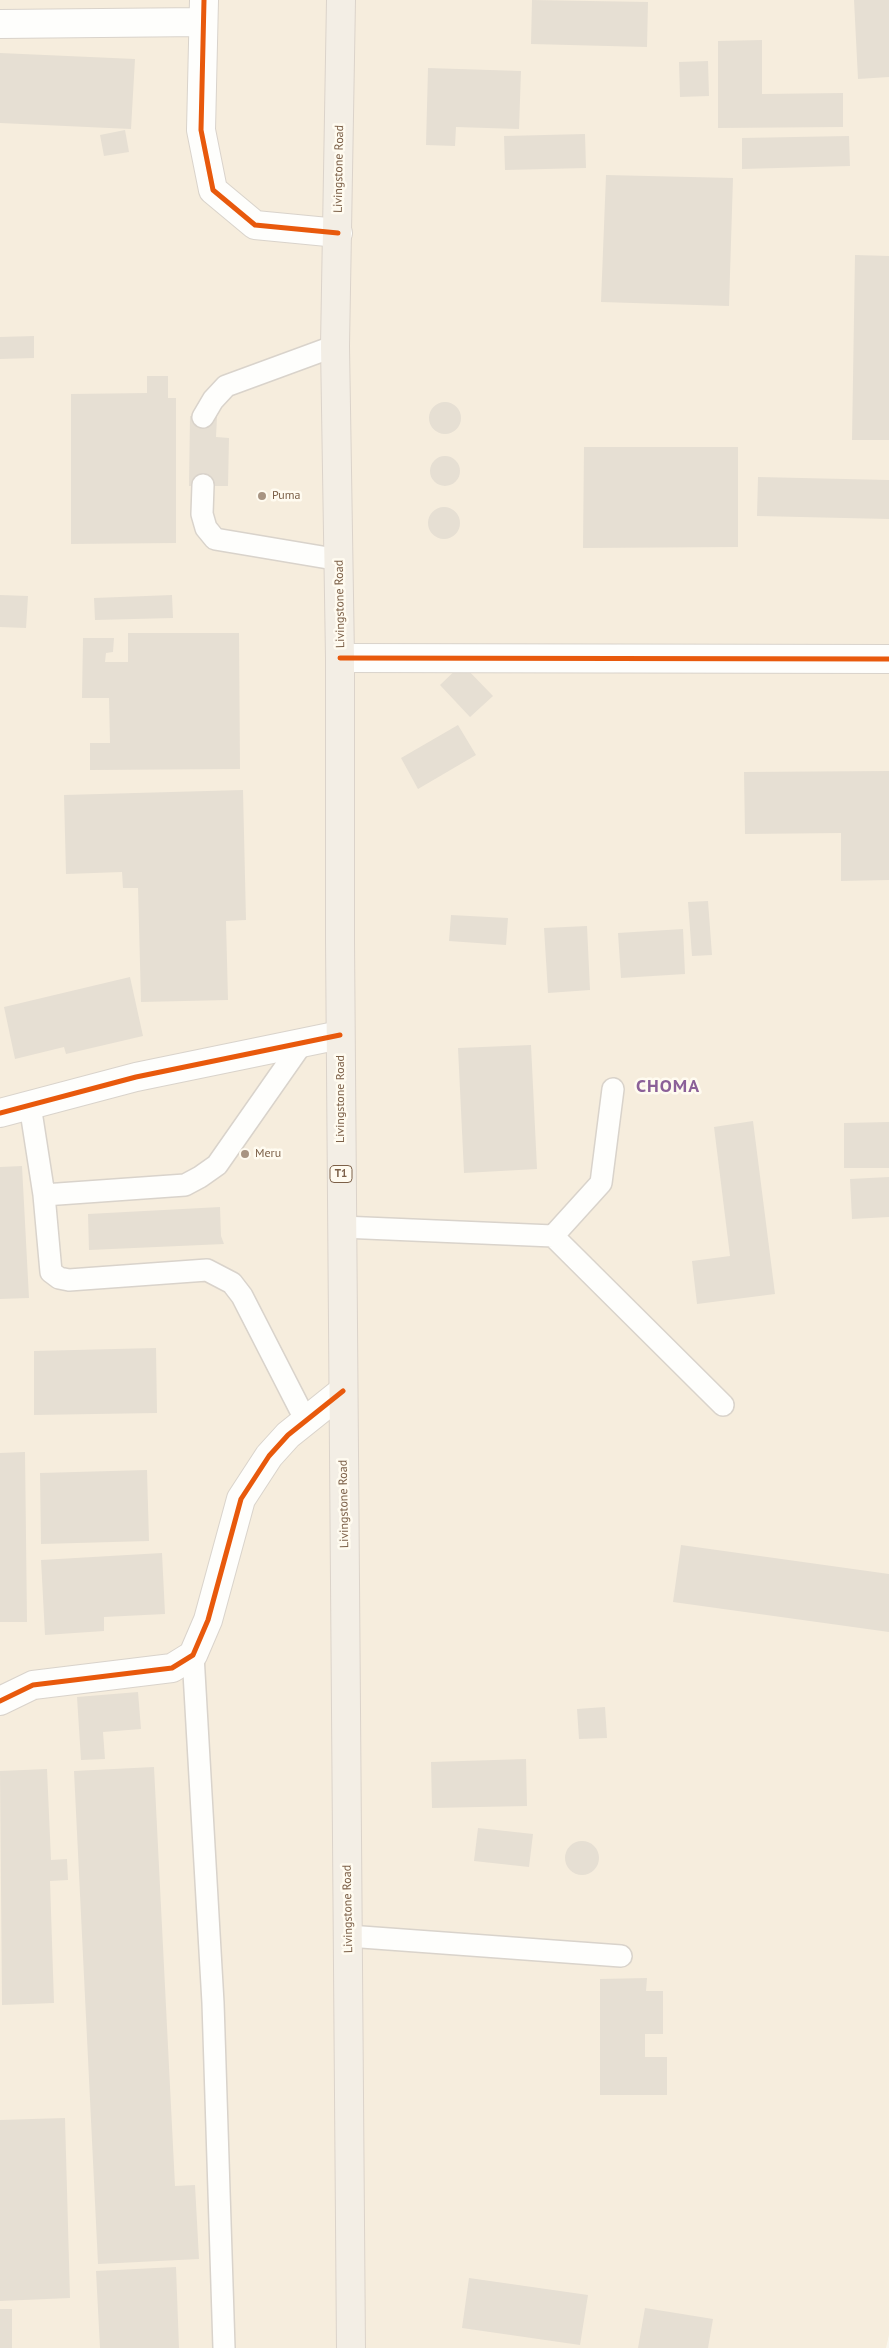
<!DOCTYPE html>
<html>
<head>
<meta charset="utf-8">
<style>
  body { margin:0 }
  canvas { display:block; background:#f9f6ed }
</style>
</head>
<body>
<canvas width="889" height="2348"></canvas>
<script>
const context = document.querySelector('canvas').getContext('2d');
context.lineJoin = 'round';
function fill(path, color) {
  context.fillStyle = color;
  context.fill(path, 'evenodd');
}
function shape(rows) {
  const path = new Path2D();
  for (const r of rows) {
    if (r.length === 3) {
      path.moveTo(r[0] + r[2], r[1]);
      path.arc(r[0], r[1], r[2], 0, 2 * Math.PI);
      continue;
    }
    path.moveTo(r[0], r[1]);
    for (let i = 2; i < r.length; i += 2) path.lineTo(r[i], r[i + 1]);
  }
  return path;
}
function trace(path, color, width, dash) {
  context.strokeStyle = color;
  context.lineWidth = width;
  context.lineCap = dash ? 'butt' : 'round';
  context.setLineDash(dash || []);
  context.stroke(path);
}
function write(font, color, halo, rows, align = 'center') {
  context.font = font + ' "PT Sans",sans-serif';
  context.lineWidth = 5;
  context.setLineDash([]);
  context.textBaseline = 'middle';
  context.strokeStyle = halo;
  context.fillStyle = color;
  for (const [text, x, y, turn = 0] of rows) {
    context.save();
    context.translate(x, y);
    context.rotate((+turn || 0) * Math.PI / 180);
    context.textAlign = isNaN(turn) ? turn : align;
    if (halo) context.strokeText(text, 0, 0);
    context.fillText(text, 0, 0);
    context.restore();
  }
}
fill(shape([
  [0,0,889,0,889,2335,886,2348,0,2348]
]), '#f6eddd');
fill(shape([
  [532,0,648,2,647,47,531,44],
  [854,0,889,0,889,77,858,79],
  [762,40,762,94,843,93,843,127,718,128,718,41],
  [0,53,135,59,131,129,0,123],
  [708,61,709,96,680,97,679,62],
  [428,68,521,71,519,129,456,127,455,146,426,145],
  [125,130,129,152,104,156,100,135],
  [585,134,586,168,505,170,504,136],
  [849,136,850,166,742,169,742,138],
  [606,175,733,178,729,306,601,302],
  [855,255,889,256,889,440,852,440],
  [34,336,34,358,0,359,0,337],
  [147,376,168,376,168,398,176,398,176,543,71,544,71,394,147,393],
  [445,418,16],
  [190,416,217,417,216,437,229,438,228,486,189,486],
  [584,447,738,447,738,547,583,548],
  [445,471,15],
  [758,477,889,480,889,519,757,516],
  [444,523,16],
  [0,595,28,596,26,628,0,627],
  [172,595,173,618,95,620,94,598],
  [128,633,239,633,240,769,90,770,90,743,110,743,109,698,82,698,83,638,114,638,113,652,106,653,105,662,128,662],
  [462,664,493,696,470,717,440,685],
  [458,725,476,755,418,789,401,758],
  [889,771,889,880,841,881,841,833,745,834,744,772],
  [243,790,246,920,226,921,228,1000,141,1002,138,888,123,888,122,872,66,874,64,795],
  [708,901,712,955,692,956,688,902],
  [451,915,508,918,506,945,449,941],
  [587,926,590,990,548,993,544,928],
  [683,929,685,974,621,978,618,933],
  [130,977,143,1036,66,1054,64,1047,15,1059,4,1007],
  [531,1045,537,1169,464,1173,458,1048],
  [753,1121,775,1294,697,1304,692,1261,730,1256,714,1127],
  [889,1122,889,1168,844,1168,844,1123],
  [22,1166,29,1298,0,1299,0,1167],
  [889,1177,889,1217,852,1219,850,1179],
  [220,1207,221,1236,224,1244,89,1250,88,1214],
  [156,1348,157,1413,34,1415,34,1351],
  [25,1452,27,1622,0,1622,0,1453],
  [147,1470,149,1541,41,1544,40,1473],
  [681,1545,889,1574,889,1632,673,1602],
  [162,1553,165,1614,104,1617,104,1631,45,1635,41,1560],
  [138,1692,141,1729,103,1732,105,1759,81,1760,77,1697],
  [605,1707,607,1738,579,1739,577,1709],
  [526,1759,527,1806,432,1808,431,1762],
  [154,1767,175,2186,195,2185,199,2259,98,2264,74,1771],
  [47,1769,51,1860,67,1859,68,1880,50,1881,54,2003,2,2005,0,1771],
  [478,1828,533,1834,529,1867,474,1861],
  [582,1858,17],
  [647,1978,646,1991,663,1991,663,2034,645,2034,645,2057,667,2057,667,2095,600,2095,600,1979],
  [65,2118,70,2298,0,2301,0,2120],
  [176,2267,179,2348,100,2348,96,2271],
  [469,2278,588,2295,580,2345,462,2328],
  [645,2308,713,2319,708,2348,638,2348],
  [0,2309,12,2309,12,2348,0,2348]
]), '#e6dfd3');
const service = shape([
  [203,417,213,400,226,386,335,346],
  [203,485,202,514,206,528,215,539,340,560],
  [30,1105,44,1195,51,1272,59,1278,69,1280,207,1270,232,1283,242,1296,306,1421],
  [44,1195,185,1185,200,1177,217,1165,303,1042],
  [342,1227,553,1236,601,1183,613,1089],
  [553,1236,723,1405],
  [193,1655,213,2003,224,2348],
  [348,1936,621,1956]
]);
const minor = shape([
  [204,0,201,130,213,190,255,225,338,233],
  [0,24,202,22],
  [0,1113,136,1077,340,1035],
  [0,1701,33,1685,172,1668,193,1655,208,1620,241,1499,269,1456,288,1435,343,1391]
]);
const tertiary = shape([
  [340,658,889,659]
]);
const trunk = shape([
  [341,0,335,346,340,658,340,941,351,2348]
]);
trace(service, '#d9d3cb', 24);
trace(minor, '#d9d3cb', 30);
trace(tertiary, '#d9d3cb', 30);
trace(trunk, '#dbd3ca', 30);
trace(service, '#fefefc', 21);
trace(minor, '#fefefc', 28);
trace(tertiary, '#fefefc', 28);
trace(trunk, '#f3eee5', 28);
trace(shape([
  [204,0,201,130,213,190,255,225,338,233],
  [340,658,889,659],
  [0,1113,136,1077,340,1035],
  [0,1701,33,1685,172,1668,193,1655,208,1620,241,1499,269,1456,288,1435,343,1391]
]), '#e8590c', 5);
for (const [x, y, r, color] of [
  [262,496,5,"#a89482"],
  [245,1154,5,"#a89482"]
]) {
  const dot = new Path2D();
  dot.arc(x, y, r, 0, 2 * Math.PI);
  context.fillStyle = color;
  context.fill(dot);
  trace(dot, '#fffbf0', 2);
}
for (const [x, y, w] of [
  [341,1174,22]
]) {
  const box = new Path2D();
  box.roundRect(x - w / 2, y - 8.5, w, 17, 4);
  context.fillStyle = '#fffbf0';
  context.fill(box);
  trace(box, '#7c6048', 1);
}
write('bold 11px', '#7c6048', null, [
  ["T1",341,1174]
]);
write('12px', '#7c6048', '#fffbf0', [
  ["Livingstone Road",339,169,-89],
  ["Livingstone Road",340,604,-91],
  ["Livingstone Road",341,1099,-90],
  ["Livingstone Road",344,1504,-91],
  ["Livingstone Road",348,1909,-91]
]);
write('12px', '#7c6048', '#fffbf0', [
  ["Puma",272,496],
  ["Meru",255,1154]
], 'left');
context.letterSpacing = '1px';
write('bold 18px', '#8b6098', '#fffbf0', [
  ["CHOMA",668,1087]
]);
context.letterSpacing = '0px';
</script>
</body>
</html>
